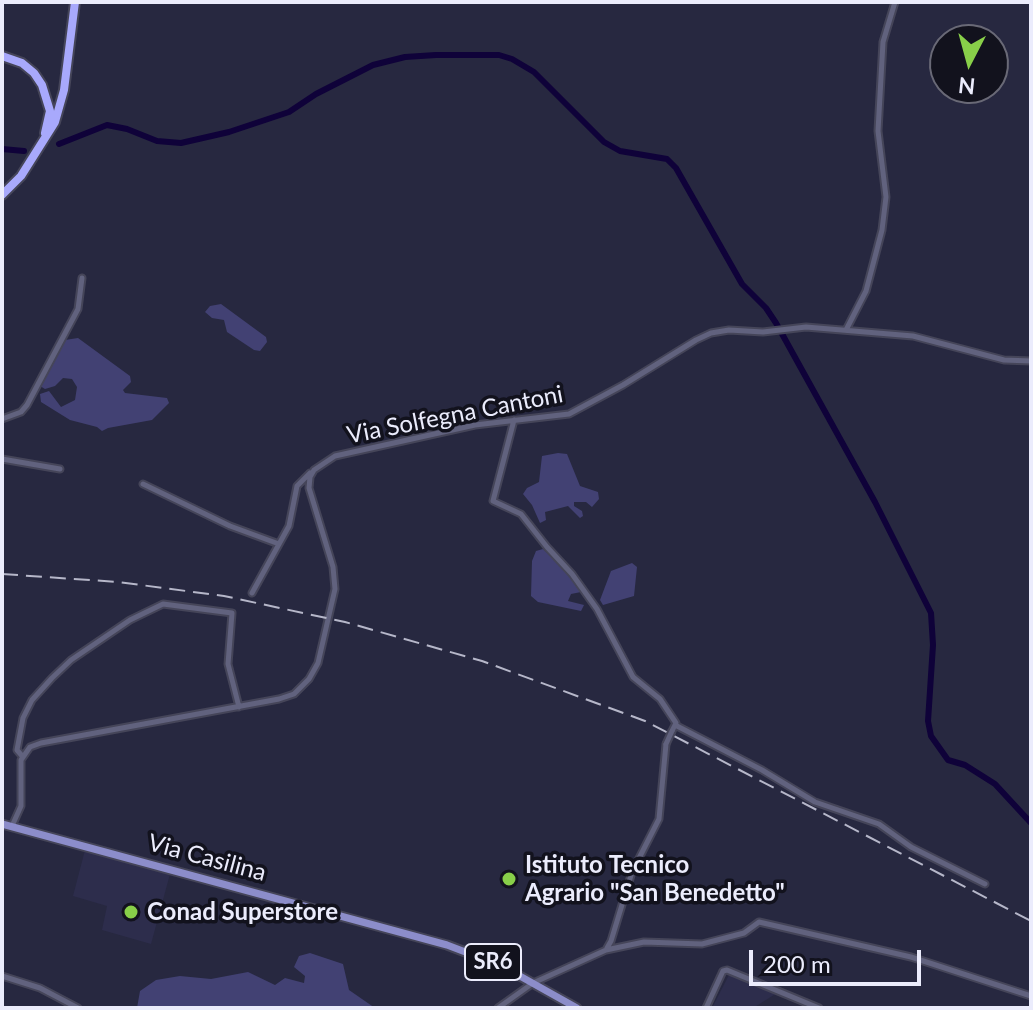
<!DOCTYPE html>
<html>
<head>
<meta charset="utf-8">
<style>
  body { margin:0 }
  #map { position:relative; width:1033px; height:1010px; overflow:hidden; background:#272840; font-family:Lato,sans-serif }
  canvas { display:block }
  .frame { position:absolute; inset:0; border:4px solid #ebecfc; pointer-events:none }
  .north { position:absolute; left:929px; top:24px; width:80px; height:80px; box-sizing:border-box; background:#12121d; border:2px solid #696976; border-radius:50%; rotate:186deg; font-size:22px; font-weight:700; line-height:32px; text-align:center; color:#ebecfc }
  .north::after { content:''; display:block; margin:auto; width:28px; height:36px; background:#88cf49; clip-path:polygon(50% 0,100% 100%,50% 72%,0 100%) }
  .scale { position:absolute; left:749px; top:950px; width:172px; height:36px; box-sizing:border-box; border:4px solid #ebecfc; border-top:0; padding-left:10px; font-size:24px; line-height:28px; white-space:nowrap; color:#ebecfc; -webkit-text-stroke:6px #12121d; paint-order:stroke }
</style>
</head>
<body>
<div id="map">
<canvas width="1033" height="1010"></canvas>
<div class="frame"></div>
<div class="north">N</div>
<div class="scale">200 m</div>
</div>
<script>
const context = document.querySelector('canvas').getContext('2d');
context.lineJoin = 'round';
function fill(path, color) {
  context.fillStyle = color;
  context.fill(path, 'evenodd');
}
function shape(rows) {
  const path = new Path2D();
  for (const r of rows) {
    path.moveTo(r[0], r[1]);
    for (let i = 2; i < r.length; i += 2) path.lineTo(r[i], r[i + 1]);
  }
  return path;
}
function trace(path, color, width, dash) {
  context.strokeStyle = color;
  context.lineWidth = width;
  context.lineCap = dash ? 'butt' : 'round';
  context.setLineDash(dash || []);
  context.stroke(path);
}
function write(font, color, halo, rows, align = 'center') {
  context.font = font + ' Lato,sans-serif';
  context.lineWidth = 7;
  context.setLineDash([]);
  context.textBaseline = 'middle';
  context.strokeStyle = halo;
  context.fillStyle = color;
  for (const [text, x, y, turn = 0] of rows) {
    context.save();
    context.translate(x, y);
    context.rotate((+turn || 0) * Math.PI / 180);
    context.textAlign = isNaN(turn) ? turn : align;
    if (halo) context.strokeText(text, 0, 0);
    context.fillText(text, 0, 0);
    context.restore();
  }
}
fill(shape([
  [85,850,170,874,151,944,102,930,107,906,73,896],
  [729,975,777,993,753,1008,712,1008]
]), '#2d2d4c');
fill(shape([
  [221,304,266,337,267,342,260,351,254,350,227,332,224,320,212,318,205,312,210,306],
  [78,338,130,376,131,382,123,390,125,393,167,398,169,403,152,420,108,428,102,431,97,427,70,420,41,402,40,394,49,391,61,407,75,400,77,387,72,379,63,378,55,386,45,389,40,386,65,340],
  [558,453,567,454,580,486,598,492,599,499,592,507,586,502,574,502,574,506,582,511,583,516,580,518,568,506,545,512,546,520,540,523,532,505,523,494,527,488,539,482,542,456],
  [543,549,576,581,581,592,571,594,568,601,584,605,581,611,538,602,531,596,532,561,536,551],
  [632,563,637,567,634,596,603,605,600,600,611,571],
  [310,953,343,964,349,990,375,1008,137,1008,140,991,156,980,180,976,211,979,248,972,275,985,285,978,304,983,305,976,294,967,299,956]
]), '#424173');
trace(shape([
  [59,144,107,125,127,129,157,141,181,143,229,132,289,112,316,94,373,65,405,57,436,55,499,55,512,59,534,72,604,142,620,151,667,159,676,168,742,284,766,308,776,323,875,502,931,613,933,645,928,721,931,736,948,760,965,765,995,784,1031,823],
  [2,149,24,151]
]), '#0f0239', 6);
const minor = shape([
  [846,330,866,291,882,230,886,197,878,131,883,42,895,2],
  [2,419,21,412,27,405,78,309,82,278],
  [514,420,493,501,521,514,547,547,572,574,597,609,633,677,660,699,676,723,672,731],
  [2,459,60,469],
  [143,484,230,526,279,544],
  [252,593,289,526,297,486,310,473],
  [677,726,762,770,815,802,879,824,911,847,985,884],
  [23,757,17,750,23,718,32,700,52,678,71,660,130,620,163,604,232,613,228,664,239,707],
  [12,826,21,806,21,760,30,747,41,743,279,699,294,694,309,679,318,663,335,589,333,567,309,488,310,477,314,470,335,456,475,425,569,414,623,385,696,340,711,333,729,330,763,332,806,327,913,336,1004,360,1031,361],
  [607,948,611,941,632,872,659,819,666,744],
  [2,976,40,988,78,1008],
  [498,1008,533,983,606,950,644,942,702,944,744,933,759,922,911,957,1031,996],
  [706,1008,723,971,727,970,819,1008]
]);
const major = shape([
  [2,824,447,945,502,966,577,1008]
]);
const highway = shape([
  [2,56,22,63,34,73,42,85,50,111,45,133],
  [2,195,21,176,55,122,64,90,75,2]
]);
trace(minor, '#454559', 9);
trace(major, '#454559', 11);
trace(highway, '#454559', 12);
trace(minor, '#61627e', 5);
trace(major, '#8c8dca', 7);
trace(highway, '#a8a9fc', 8);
trace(shape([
  [2,574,118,582,224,596,345,622,482,661,645,721,1031,921]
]), '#b6b7c9', 2, [16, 8]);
const minorBridge = shape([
  [666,744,672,731]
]);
trace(minorBridge, '#454559', 9, []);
trace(minorBridge, '#61627e', 5);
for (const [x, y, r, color] of [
  [509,879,8,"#88cf49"],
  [131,912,8,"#88cf49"]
]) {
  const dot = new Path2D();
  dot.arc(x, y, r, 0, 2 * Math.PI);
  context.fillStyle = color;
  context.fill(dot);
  trace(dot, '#12121d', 3);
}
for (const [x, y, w] of [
  [493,962,56]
]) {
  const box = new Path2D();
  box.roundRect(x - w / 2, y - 18, w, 36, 6);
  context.fillStyle = '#12121d';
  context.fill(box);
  trace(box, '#ebecfc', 2);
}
write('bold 22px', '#ebecfc', null, [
  ["SR6",493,962]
]);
write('24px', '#ebecfc', '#12121d', [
  ["Via Solfegna Cantoni",455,415,-11],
  ["Via Casilina",207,858,15]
]);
write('bold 24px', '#ebecfc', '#12121d', [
  ["Istituto Tecnico",525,865],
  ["Agrario \"San Benedetto\"",525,893],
  ["Conad Superstore",147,912]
], 'left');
</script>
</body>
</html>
